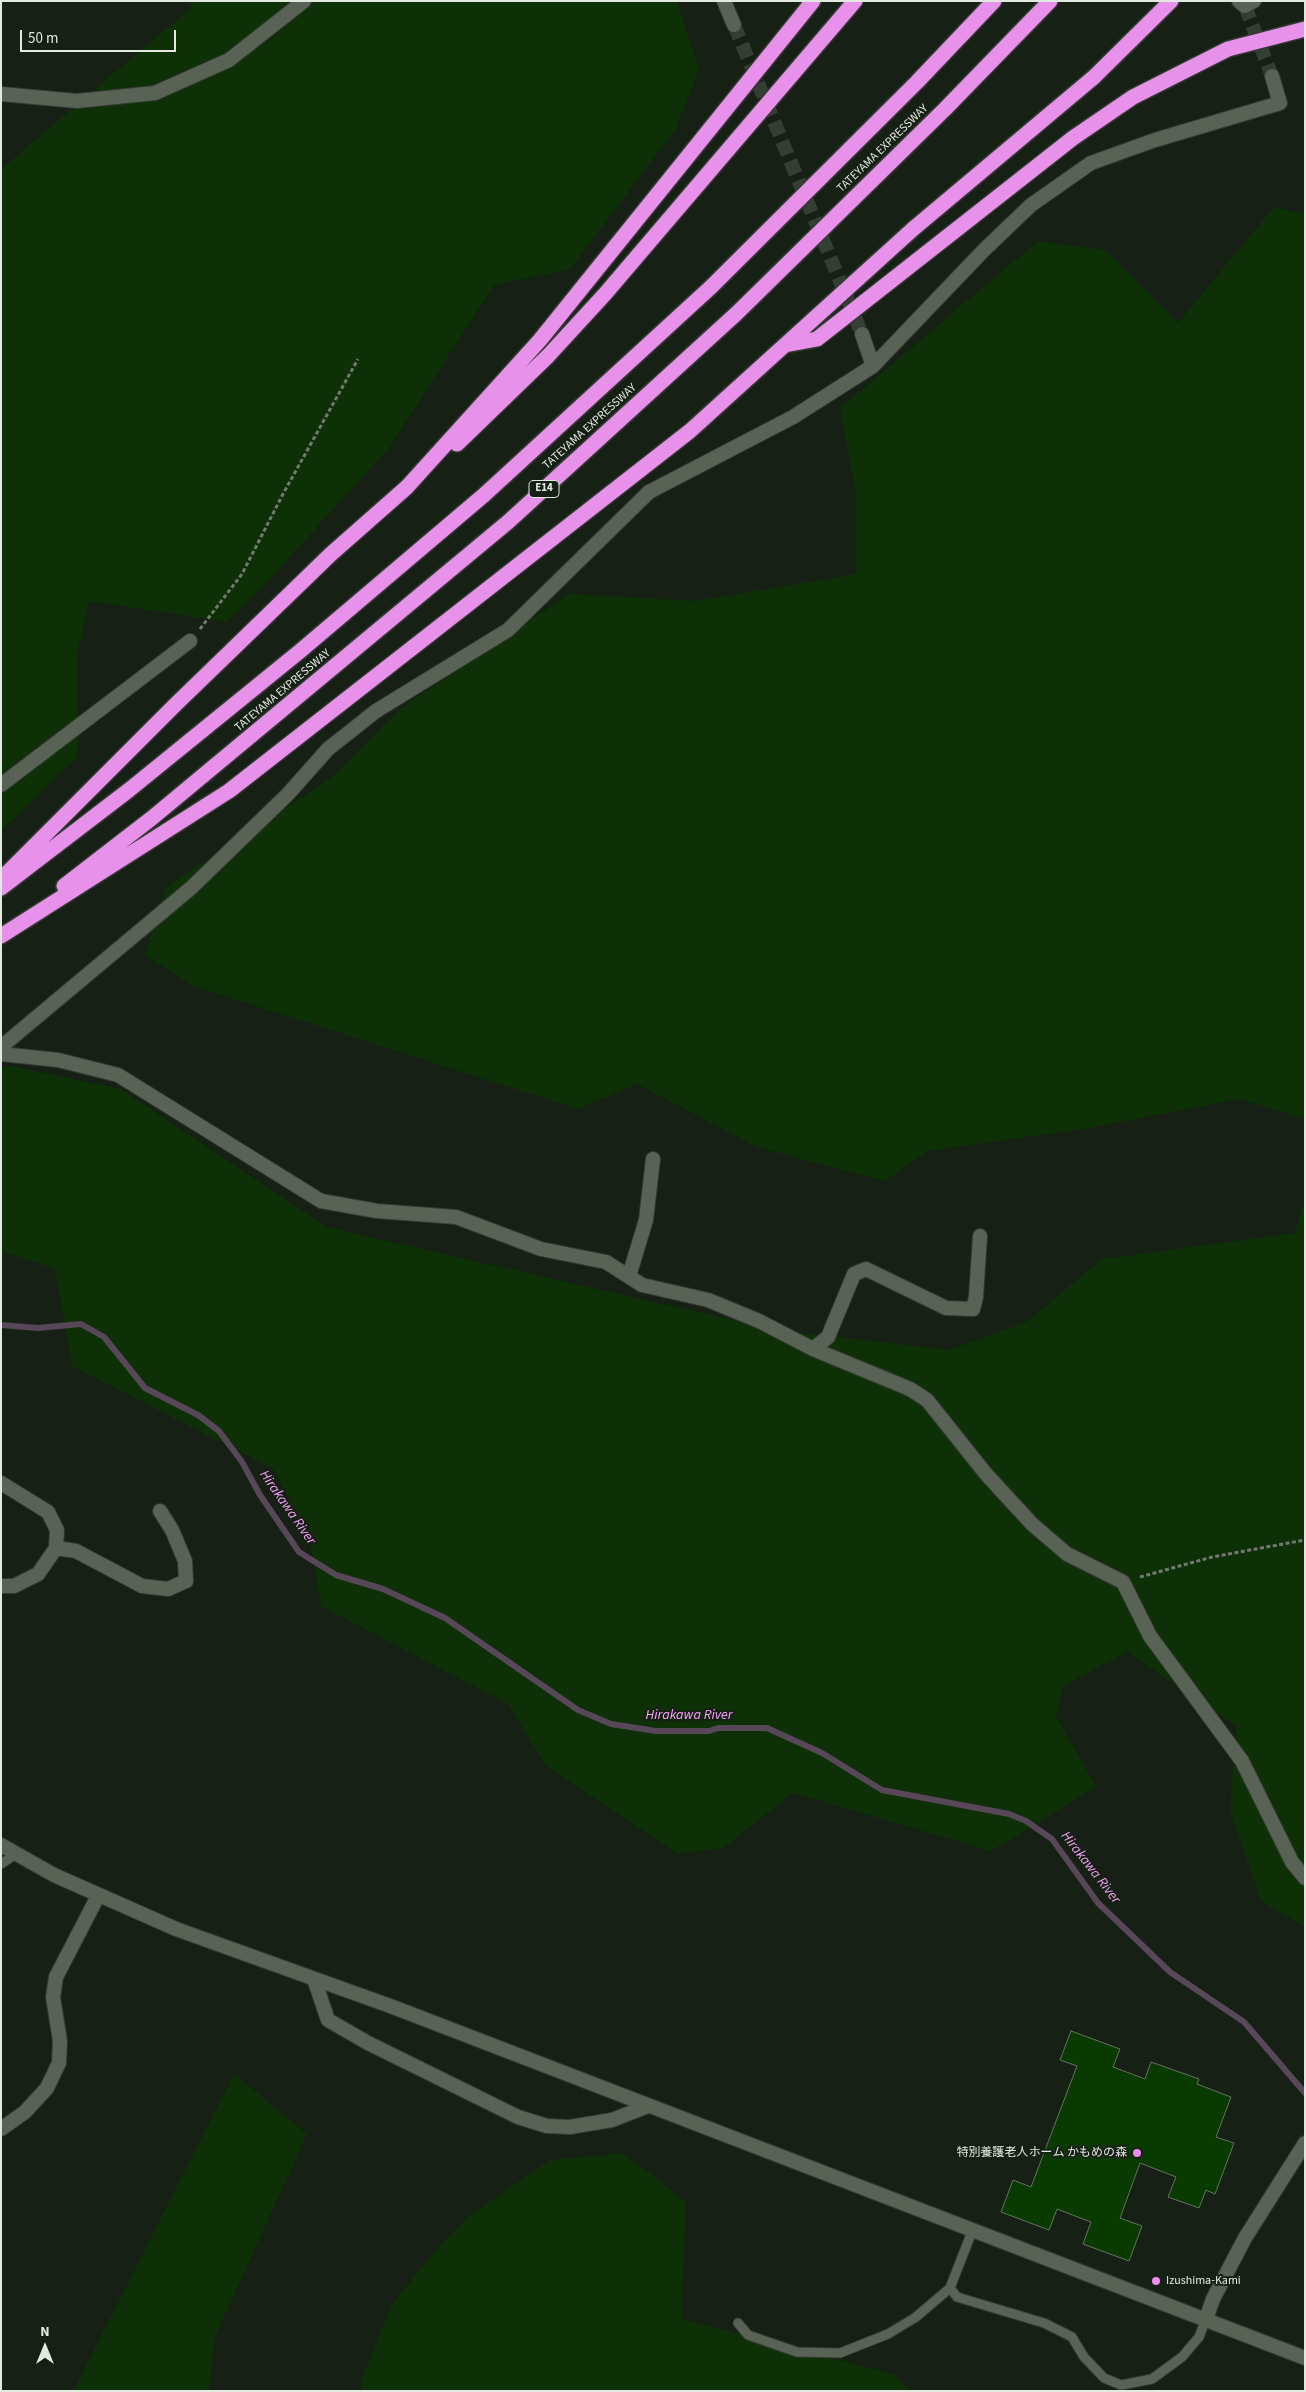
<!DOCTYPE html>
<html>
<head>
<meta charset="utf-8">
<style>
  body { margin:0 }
  #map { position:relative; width:1306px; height:2392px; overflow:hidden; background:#162014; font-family:"Source Sans 3",sans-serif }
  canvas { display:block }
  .frame { position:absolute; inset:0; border:2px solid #e2e9e1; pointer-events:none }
  .north { position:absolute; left:20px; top:2322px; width:50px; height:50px; -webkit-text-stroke:4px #162014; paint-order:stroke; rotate:0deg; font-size:14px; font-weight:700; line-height:20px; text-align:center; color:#e2e9e1 }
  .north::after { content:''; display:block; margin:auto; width:18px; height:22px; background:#e2e9e1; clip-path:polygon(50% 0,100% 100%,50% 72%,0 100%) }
  .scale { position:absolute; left:20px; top:30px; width:156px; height:22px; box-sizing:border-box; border:2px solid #e2e9e1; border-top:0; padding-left:6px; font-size:15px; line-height:18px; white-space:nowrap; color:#e2e9e1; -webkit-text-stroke:4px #162014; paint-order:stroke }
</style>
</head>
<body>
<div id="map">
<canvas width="1306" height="2392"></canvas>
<div class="frame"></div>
<div class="north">N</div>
<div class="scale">50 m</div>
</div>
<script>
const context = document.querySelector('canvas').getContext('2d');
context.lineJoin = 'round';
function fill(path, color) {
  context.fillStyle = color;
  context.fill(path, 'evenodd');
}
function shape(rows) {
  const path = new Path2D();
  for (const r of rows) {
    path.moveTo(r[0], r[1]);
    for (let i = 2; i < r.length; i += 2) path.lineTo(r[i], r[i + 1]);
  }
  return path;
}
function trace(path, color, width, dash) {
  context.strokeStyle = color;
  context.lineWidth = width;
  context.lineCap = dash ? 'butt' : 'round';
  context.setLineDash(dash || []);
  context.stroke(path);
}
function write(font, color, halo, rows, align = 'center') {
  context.font = font + ' "Source Sans 3","Noto Sans JP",sans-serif';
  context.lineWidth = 4;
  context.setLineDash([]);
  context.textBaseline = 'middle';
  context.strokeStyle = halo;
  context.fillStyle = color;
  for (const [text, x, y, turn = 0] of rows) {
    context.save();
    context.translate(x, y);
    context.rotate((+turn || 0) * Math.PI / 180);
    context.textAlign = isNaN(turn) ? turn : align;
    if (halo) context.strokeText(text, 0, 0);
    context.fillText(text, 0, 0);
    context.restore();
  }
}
fill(shape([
  [187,1,677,1,699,70,675,130,570,269,494,285,389,448,266,583,227,622,89,601,77,655,77,757,1,831,1,169,192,7],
  [1274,207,1305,214,1305,1119,1239,1099,1084,1129,928,1151,885,1181,757,1147,637,1084,578,1109,193,986,145,955,166,887,335,775,403,707,569,594,695,601,856,574,856,495,840,408,1038,241,1105,250,1178,323],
  [11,1066,121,1089,326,1227,777,1330,950,1350,1028,1321,1102,1259,1295,1233,1305,1198,1305,1927,1261,1901,1230,1811,1236,1726,1127,1652,1063,1686,1056,1716,1096,1787,991,1851,793,1793,723,1848,678,1854,546,1766,508,1704,321,1606,310,1540,273,1469,72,1366,55,1269,1,1251,1,1068],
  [234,2074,307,2134,214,2339,209,2391,73,2391],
  [622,2153,652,2174,686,2203,681,2319,894,2374,910,2391,362,2391,362,2378,392,2304,429,2258,467,2217,550,2160]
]), '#0d3007');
trace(shape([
  [1,1325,38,1328,81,1324,104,1337,145,1388,198,1415,219,1431,242,1462,260,1495,299,1552,336,1575,383,1589,445,1618,578,1710,611,1724,656,1731,709,1731,718,1728,767,1728,822,1753,882,1790,1009,1814,1026,1821,1052,1839,1098,1903,1170,1972,1244,2022,1305,2093]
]), '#584659', 6);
const building = shape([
  [1071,2031,1120,2049,1113,2067,1145,2079,1151,2062,1199,2079,1197,2084,1231,2097,1216,2137,1234,2143,1215,2194,1206,2190,1199,2208,1168,2197,1176,2177,1140,2163,1120,2218,1142,2226,1129,2261,1083,2244,1091,2222,1057,2209,1049,2230,1001,2212,1013,2180,1031,2187,1077,2066,1060,2060,1071,2031]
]);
fill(building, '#093b01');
trace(building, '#667264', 1);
trace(shape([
  [1245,6,1272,76],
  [734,25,862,334]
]), '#353e33', 14, [14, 7]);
const service = shape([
  [1,1864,16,1854],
  [950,2288,957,2297,1044,2323,1072,2337,1084,2357,1104,2378,1121,2385,1152,2379,1182,2357,1199,2337,1206,2319],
  [738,2323,748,2335,797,2352,840,2353,888,2334,916,2317,950,2288,973,2229]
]);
const minor = shape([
  [724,1,734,25],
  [1239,1,1245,6,1254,1],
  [1,94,77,101,155,93,229,60,304,1],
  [862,334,873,366],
  [1,785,190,641],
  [1,1047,191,888,288,794,328,749,376,711,508,630,649,492,793,417,873,366,984,250,1031,205,1091,163,1155,140,1280,103,1272,76],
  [1,1054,58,1060,118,1075,321,1201,377,1211,456,1217,541,1249,606,1262,642,1285,708,1300,759,1321,813,1349,910,1389,927,1400,986,1474,1032,1524,1067,1554,1123,1582,1150,1636,1242,1761,1292,1862,1305,1878],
  [629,1276,646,1220,653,1159],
  [813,1349,828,1337,854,1274,866,1269,946,1308,973,1309,976,1297,980,1236],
  [1,1483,48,1512,57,1530,56,1548,38,1574,14,1586,1,1586],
  [56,1548,76,1551,142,1586,168,1589,186,1581,185,1561,172,1530,160,1511],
  [314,1979,328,2020,368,2043,518,2117,547,2126,570,2127,612,2120,648,2106],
  [1,2129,25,2112,47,2088,59,2063,60,2041,53,1997,56,1977,98,1896],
  [1206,2319,1213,2299,1245,2238,1305,2143]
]);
const tertiary = shape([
  [1,1845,54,1875,176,1929,393,2007,1305,2358]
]);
const motorway = shape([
  [785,345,817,339,1073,138,1133,97,1228,49,1305,29],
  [457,444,548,356,605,294,855,1],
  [4,876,175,705,331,554,407,487,540,340,813,1],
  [64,886,152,818,508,522,737,313,945,109,1050,1],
  [1,888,129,790,299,652,484,495,711,287,917,82,994,1],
  [1,936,229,791,690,431,913,229,1094,77,1171,1]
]);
trace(service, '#343a33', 11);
trace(minor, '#343a33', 16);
trace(tertiary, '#343a33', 16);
trace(motorway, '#343a33', 18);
trace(shape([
  [200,629,242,574,283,494,358,359],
  [1140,1577,1212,1557,1305,1540]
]), '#727a70', 3, [4, 2.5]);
trace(service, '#586355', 9);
trace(minor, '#586355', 14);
trace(tertiary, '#586355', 14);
trace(motorway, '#e791eb', 15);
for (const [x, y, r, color] of [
  [1137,2153,5,"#f08bf5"],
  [1156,2281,5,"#f08bf5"]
]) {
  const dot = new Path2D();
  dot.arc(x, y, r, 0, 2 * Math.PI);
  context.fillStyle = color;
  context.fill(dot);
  trace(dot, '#162014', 2);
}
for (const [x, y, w] of [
  [544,489,30]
]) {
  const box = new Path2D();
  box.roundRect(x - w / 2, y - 8.5, w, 17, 4);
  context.fillStyle = '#162014';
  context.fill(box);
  trace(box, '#e2e9e1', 1);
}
write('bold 11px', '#e2e9e1', null, [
  ["E14",544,489]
]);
write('12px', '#e2e9e1', '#162014', [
  ["TATEYAMA EXPRESSWAY",883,149,-44],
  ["TATEYAMA EXPRESSWAY",590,427,-42],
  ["TATEYAMA EXPRESSWAY",283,691,-40]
]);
write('12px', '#e2e9e1', '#162014', [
  ["特別養護老人ホーム かもめの森",1127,2153],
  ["Izushima-Kami",1166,2281,"left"]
], 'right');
write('italic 14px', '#f8a0fc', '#162014', [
  ["Hirakawa River",287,1508,55],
  ["Hirakawa River",689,1716],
  ["Hirakawa River",1090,1868,52]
]);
</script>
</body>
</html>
